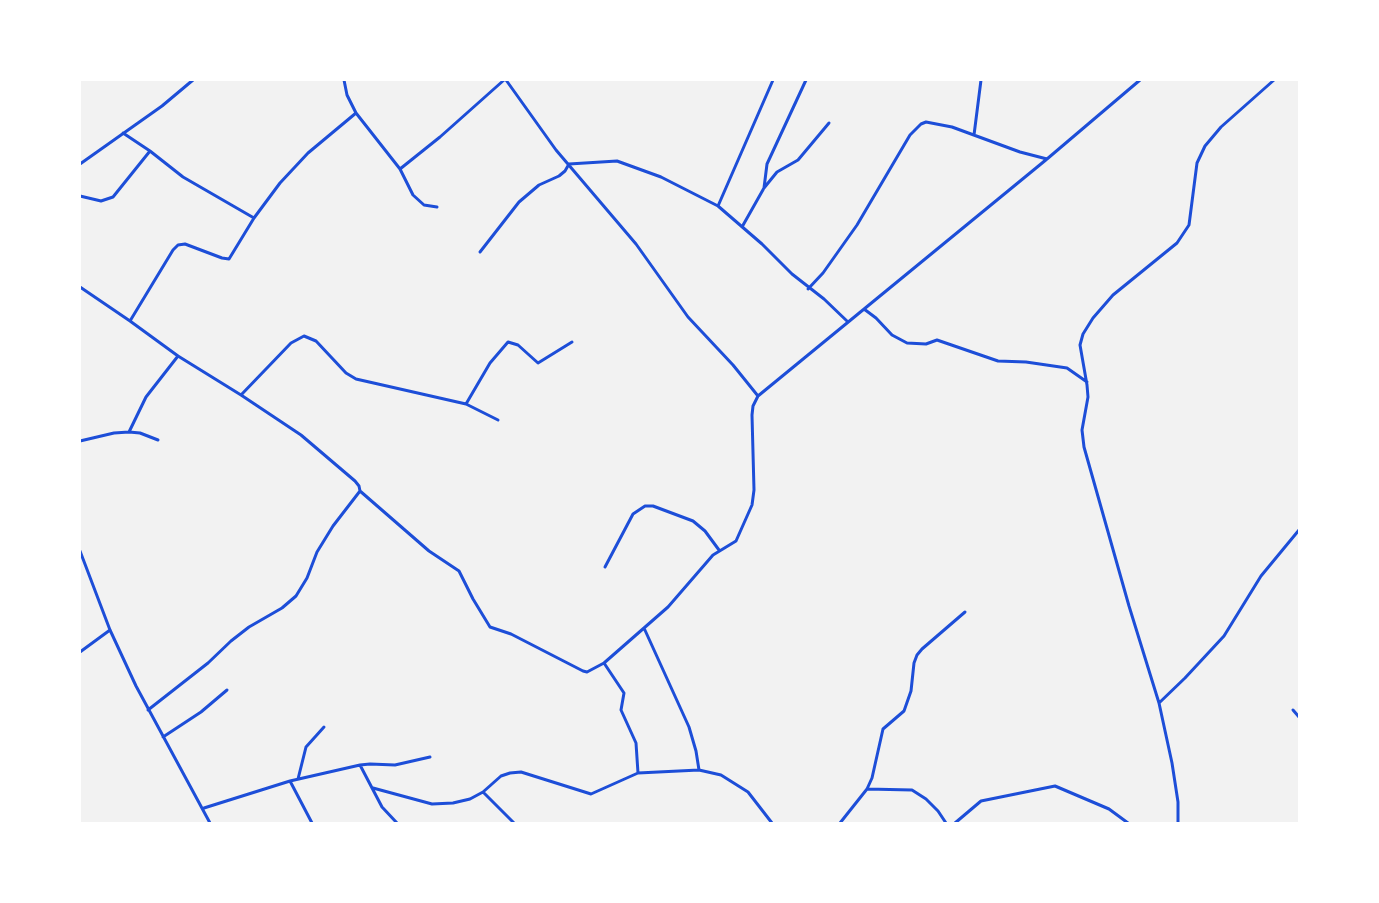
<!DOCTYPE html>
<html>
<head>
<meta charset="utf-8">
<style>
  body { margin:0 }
  #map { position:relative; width:1379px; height:903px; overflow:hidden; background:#f2f2f2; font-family:"Space Grotesk",sans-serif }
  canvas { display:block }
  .frame { position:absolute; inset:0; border:81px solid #fff; pointer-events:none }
</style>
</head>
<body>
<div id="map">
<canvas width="1379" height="903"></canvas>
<div class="frame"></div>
</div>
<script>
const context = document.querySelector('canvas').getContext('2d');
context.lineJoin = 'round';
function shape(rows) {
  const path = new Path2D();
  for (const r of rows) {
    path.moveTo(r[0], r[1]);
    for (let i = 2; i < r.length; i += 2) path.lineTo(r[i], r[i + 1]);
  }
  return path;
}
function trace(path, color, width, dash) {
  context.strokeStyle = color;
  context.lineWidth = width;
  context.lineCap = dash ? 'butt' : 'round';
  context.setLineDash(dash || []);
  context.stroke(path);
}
trace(shape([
  [344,80,347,95,356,113,400,169,413,195,424,205,437,207],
  [506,80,556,150,636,244,688,317,733,365,758,396],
  [123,133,150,151,183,177,254,218],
  [974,135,981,80],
  [80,164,162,106,193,80],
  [400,169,440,137,504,80],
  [764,188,767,164,806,80],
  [80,196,101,201,113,197,150,151],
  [718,206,773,80],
  [742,227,764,188,777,172,798,160,829,123],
  [480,252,519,202,539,185,559,176,565,171,569,164,617,161,661,177,718,206,762,244,792,274,824,299,848,322],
  [80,287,130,321,178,356,241,395,301,435,355,481,359,486,360,491,429,551,459,571,473,599,490,627,511,634,583,671,587,672,604,663,668,607,713,555,736,541,752,505,754,490,752,415,753,406,758,396,1047,159,1140,80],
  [808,289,823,273,857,225,910,135,921,124,926,122,952,127,1020,152,1047,159],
  [864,309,876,318,892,335,907,343,926,344,937,340,998,361,1026,362,1067,368,1087,382],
  [130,321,173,250,178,245,185,244,222,258,229,259,254,218,280,183,308,153,356,113],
  [241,395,291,343,304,336,316,341,346,373,356,379,466,404,498,420],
  [466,404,490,363,508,342,518,345,538,363,572,342],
  [129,432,146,397,178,356],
  [80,441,114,433,129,432,140,433,158,440],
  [80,551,110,630,136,686,210,823],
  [605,567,633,514,645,506,653,506,693,521,705,531,719,550],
  [644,628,689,727,696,751,699,770],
  [80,652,110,630],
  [604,663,624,693,621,710,636,743,638,773],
  [1159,703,1185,678,1224,636,1261,576,1299,530],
  [148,710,208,663,231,641,249,627,282,608,296,596,307,578,317,552,333,526,360,491],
  [1293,710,1299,717],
  [163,737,201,712,227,690],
  [360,765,382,807,397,823],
  [298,779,306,747,324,727],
  [290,781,312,823],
  [373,788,432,804,453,803,470,799,483,792,501,776,510,773,521,772,591,794,638,773,699,770,721,775,748,792,772,823],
  [867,789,912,790,926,799,938,811,946,823],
  [483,792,514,823],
  [204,808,290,781,360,765,370,764,395,765,430,757],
  [840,823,867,789,872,778,883,729,904,711,911,691,914,663,917,655,922,649,965,612],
  [955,823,981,801,1055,786,1109,809,1128,823],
  [1178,823,1178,802,1172,763,1159,703,1129,606,1084,447,1082,430,1088,397,1087,385,1080,345,1083,334,1093,318,1113,295,1177,243,1189,225,1197,163,1205,146,1221,127,1274,80]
]), '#1d4ed8', 3);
</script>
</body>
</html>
